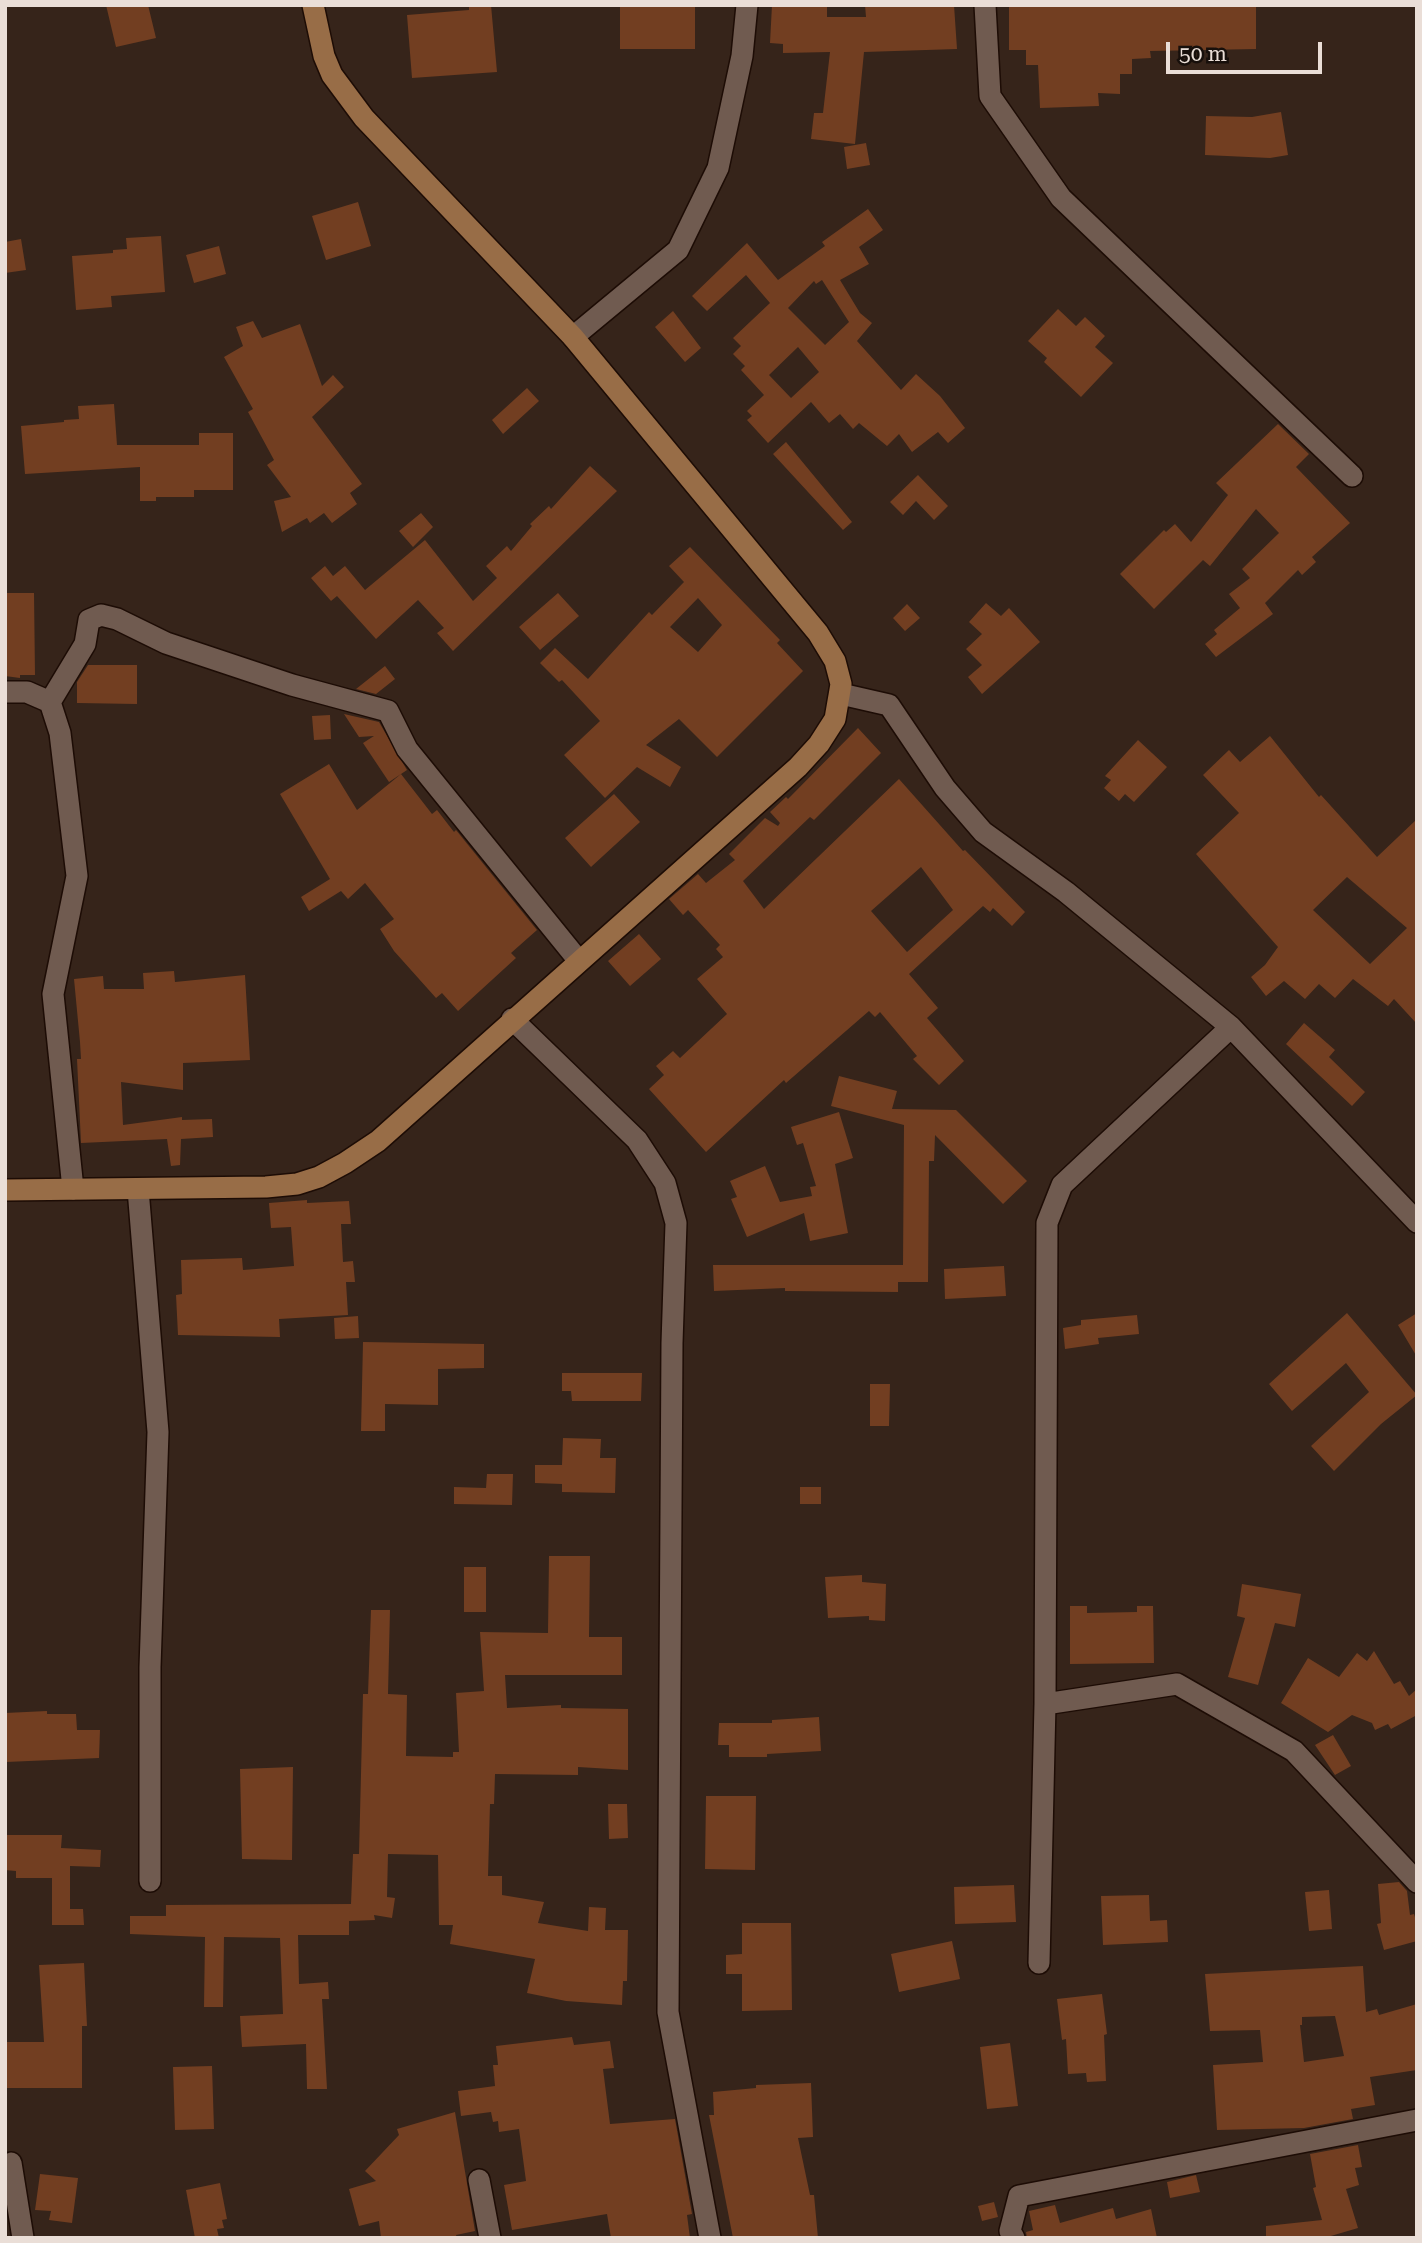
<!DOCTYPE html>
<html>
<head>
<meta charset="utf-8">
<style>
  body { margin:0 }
  #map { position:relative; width:1422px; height:2243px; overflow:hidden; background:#36241a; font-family:"Roboto Serif",serif }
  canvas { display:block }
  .frame { position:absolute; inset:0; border:7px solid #eaded7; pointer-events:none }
  .scale { position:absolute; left:1166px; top:42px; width:156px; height:32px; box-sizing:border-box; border:4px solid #eaded7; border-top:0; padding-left:9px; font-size:21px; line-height:24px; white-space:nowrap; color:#eaded7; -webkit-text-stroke:5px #170f0b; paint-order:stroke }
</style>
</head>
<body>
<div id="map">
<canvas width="1422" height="2243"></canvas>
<div class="frame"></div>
<div class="scale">50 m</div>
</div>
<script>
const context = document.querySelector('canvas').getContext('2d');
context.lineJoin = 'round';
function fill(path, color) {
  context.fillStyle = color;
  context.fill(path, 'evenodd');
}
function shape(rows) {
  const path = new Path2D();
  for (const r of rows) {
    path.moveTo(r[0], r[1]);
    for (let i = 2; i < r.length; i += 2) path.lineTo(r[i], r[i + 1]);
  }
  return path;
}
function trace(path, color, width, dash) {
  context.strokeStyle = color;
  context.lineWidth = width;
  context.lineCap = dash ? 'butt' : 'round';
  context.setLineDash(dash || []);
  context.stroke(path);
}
fill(shape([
  [106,5,148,5,156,38,116,47],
  [469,5,491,5,497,72,412,78,407,15,469,10],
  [620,5,695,5,695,49,620,49],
  [772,5,827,5,827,17,866,17,865,5,954,5,957,49,864,52,855,144,811,139,814,113,823,113,830,52,783,53,783,44,770,43],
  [1009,5,1256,5,1256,49,1150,51,1151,58,1132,59,1132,74,1120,74,1120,94,1098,93,1099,106,1040,108,1038,65,1026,65,1026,50,1009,50],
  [1281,112,1288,155,1270,158,1205,155,1206,116,1252,117],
  [866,143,870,165,847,169,844,147],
  [358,202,371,246,326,260,312,216],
  [868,209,883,230,859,247,869,264,840,280,860,313,872,323,857,341,901,390,916,374,940,396,965,428,948,443,938,432,912,452,899,434,887,446,859,423,853,429,840,414,829,423,811,402,768,443,747,420,752,416,747,411,764,395,741,370,745,366,733,354,741,346,733,338,770,303,746,275,707,311,692,296,747,243,778,280,825,246,822,242],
  [822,280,849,322,825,345,788,308,814,281,816,284],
  [798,347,819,372,791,398,769,375],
  [161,236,165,292,111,296,112,307,76,310,72,256,113,253,113,250,127,249,126,238],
  [21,239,26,270,5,273,5,242],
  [219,246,226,274,194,283,186,255],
  [1058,309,1076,326,1085,317,1105,336,1095,347,1113,363,1081,397,1044,362,1047,358,1028,341],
  [673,311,701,348,685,362,655,327],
  [253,321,262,338,300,324,322,386,333,375,344,387,312,417,362,484,350,493,357,504,332,523,324,513,310,523,307,518,282,532,274,501,291,497,267,465,274,460,248,412,253,409,224,357,243,346,236,327],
  [527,388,539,401,503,434,492,420],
  [114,404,117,445,199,445,199,433,233,433,233,490,194,490,194,497,156,497,156,501,140,501,140,467,25,474,21,426,64,422,64,420,79,419,78,406],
  [1278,424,1309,454,1296,467,1350,523,1312,557,1316,562,1302,575,1298,570,1265,603,1273,614,1216,657,1205,644,1217,634,1214,630,1240,608,1229,594,1250,578,1242,569,1279,533,1256,509,1210,566,1203,560,1154,609,1120,574,1164,530,1166,532,1175,524,1191,542,1228,495,1216,483],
  [786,442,852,522,843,530,773,454],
  [590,466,617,491,453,651,437,633,444,628,418,600,376,639,337,596,331,601,311,578,325,566,333,576,345,566,365,590,425,540,473,601,497,578,486,566,507,546,511,551,532,526,530,524,549,506,551,509],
  [918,475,948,506,934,520,916,501,903,515,890,502],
  [421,513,433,527,413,547,399,531],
  [690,547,780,640,777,643,803,671,717,757,679,719,646,745,681,767,670,787,637,767,605,798,564,755,600,721,562,680,559,682,540,663,555,648,588,679,649,612,652,615,684,582,669,566],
  [698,598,722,625,698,652,670,627],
  [5,593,34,593,35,675,20,675,20,678,5,676],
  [558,593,579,616,540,650,519,627],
  [986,603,1001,616,1009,608,1040,642,982,694,968,677,982,665,966,649,982,634,969,622],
  [907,604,920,618,905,631,893,618],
  [88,665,137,665,137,704,77,703,77,682],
  [385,666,395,679,376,694,356,689],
  [344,714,379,722,407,770,389,782,363,743,374,736,359,737],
  [330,715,331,739,314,740,312,716],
  [858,728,881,753,814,820,810,817,743,881,764,909,899,779,963,851,965,850,1025,912,1012,926,993,908,990,912,983,906,909,974,938,1008,927,1018,964,1061,939,1085,913,1059,917,1056,880,1012,875,1017,869,1011,786,1083,784,1080,706,1152,649,1089,664,1075,656,1066,673,1051,680,1058,727,1014,697,979,723,957,716,949,720,945,688,910,683,915,669,899,698,874,706,883,735,860,729,854,765,818,778,826,780,823,770,812,786,797,788,799],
  [921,867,953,910,907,952,871,911],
  [1270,736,1319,797,1321,795,1377,857,1417,819,1417,1024,1394,999,1388,1006,1353,979,1335,998,1319,984,1305,999,1284,981,1266,996,1251,977,1265,965,1278,947,1196,854,1239,813,1203,775,1229,750,1240,762],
  [1347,877,1407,928,1370,964,1313,910],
  [1138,740,1167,767,1134,802,1125,794,1119,801,1104,788,1111,780,1105,776],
  [329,764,357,810,401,774,432,814,437,810,454,832,456,830,537,930,511,953,516,958,458,1011,442,993,436,998,394,951,380,929,394,919,365,883,348,899,341,891,309,911,301,897,330,879,280,794],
  [614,794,640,822,591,867,565,838],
  [639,934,661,959,630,986,608,961],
  [174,971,175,982,245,975,250,1060,183,1063,183,1090,121,1082,123,1125,182,1117,182,1120,212,1119,213,1137,181,1139,180,1165,171,1166,167,1139,81,1143,77,1059,81,1059,80,1042,74,979,103,976,104,989,144,989,143,973],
  [1304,1023,1335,1050,1329,1057,1365,1092,1352,1106,1286,1044],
  [839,1076,897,1091,892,1109,956,1110,1027,1181,1003,1204,935,1135,934,1161,929,1161,928,1282,898,1282,898,1292,785,1291,785,1288,714,1291,713,1265,903,1265,904,1125,831,1106],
  [839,1112,853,1158,835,1164,848,1233,810,1241,804,1213,747,1237,731,1199,737,1197,730,1181,765,1166,780,1202,812,1196,810,1187,816,1186,803,1143,797,1145,791,1127],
  [307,1200,307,1203,349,1201,351,1224,341,1224,343,1262,353,1261,355,1282,346,1282,348,1315,279,1319,280,1337,178,1335,176,1295,182,1294,181,1260,242,1258,243,1270,294,1266,291,1227,271,1228,269,1203],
  [1004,1266,1006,1296,945,1299,944,1269],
  [1347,1313,1417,1395,1381,1424,1334,1471,1311,1446,1369,1392,1346,1363,1292,1411,1269,1384],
  [1417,1313,1417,1357,1398,1325],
  [1137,1315,1139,1334,1098,1338,1099,1344,1065,1349,1063,1328,1081,1325,1081,1320],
  [358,1316,359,1338,335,1339,334,1318],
  [363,1342,484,1344,484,1368,438,1369,438,1405,385,1404,385,1431,361,1431],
  [562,1373,642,1373,641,1401,572,1401,571,1391,562,1391],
  [870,1384,890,1384,889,1426,870,1426],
  [563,1438,601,1439,600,1458,616,1458,615,1493,562,1492,562,1484,535,1483,535,1465,562,1465],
  [487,1474,513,1474,512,1505,454,1504,454,1487,486,1488],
  [800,1487,821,1487,821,1504,800,1504],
  [549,1556,590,1556,589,1637,622,1637,622,1675,505,1675,507,1708,561,1705,561,1708,628,1709,628,1770,578,1767,578,1775,495,1774,494,1804,490,1804,488,1876,502,1876,502,1895,544,1902,538,1923,588,1931,589,1907,606,1908,605,1930,628,1930,627,1981,623,1981,622,2005,566,2001,527,1993,535,1959,450,1944,453,1925,439,1925,438,1855,388,1854,387,1897,395,1898,392,1918,374,1915,375,1920,349,1921,349,1935,298,1935,299,1984,328,1982,329,1999,322,1999,327,2089,307,2089,306,2044,242,2047,240,2016,283,2014,280,1938,224,1937,223,2007,204,2007,205,1937,130,1934,130,1916,166,1916,166,1905,351,1904,353,1854,359,1854,363,1694,368,1694,371,1610,390,1610,388,1694,407,1695,406,1756,453,1757,453,1752,459,1752,456,1693,484,1691,480,1632,548,1633],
  [464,1567,486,1567,486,1612,464,1612],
  [862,1575,862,1582,886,1584,885,1621,869,1620,869,1616,828,1618,825,1577],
  [1242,1584,1301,1594,1295,1627,1275,1623,1258,1685,1228,1677,1245,1618,1237,1616],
  [1070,1606,1087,1606,1087,1613,1137,1612,1137,1606,1153,1606,1154,1663,1070,1664],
  [1374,1651,1394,1684,1400,1681,1409,1696,1417,1689,1417,1715,1391,1729,1388,1724,1375,1730,1372,1723,1352,1715,1328,1732,1281,1703,1308,1658,1339,1677,1357,1653,1367,1661],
  [47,1711,47,1714,76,1714,77,1730,100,1730,99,1758,6,1762,5,1713],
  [819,1717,821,1751,767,1754,767,1757,729,1757,729,1745,718,1745,719,1723,772,1723,772,1720],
  [1333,1735,1351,1766,1335,1775,1315,1745],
  [293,1767,292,1860,242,1859,240,1769],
  [706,1796,756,1796,755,1870,705,1869],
  [608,1804,627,1804,628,1838,609,1839],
  [5,1835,62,1835,61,1848,101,1850,100,1867,70,1866,70,1909,83,1909,84,1925,52,1925,52,1878,16,1878,16,1871,5,1870],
  [1399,1882,1407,1891,1410,1915,1414,1914,1417,1924,1417,1941,1384,1950,1377,1924,1381,1923,1378,1884],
  [1014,1885,1016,1922,955,1924,954,1887],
  [1329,1890,1332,1929,1309,1931,1305,1892],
  [1149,1895,1150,1921,1167,1920,1168,1942,1103,1945,1101,1896],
  [742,1923,791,1923,792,2010,742,2011,742,1974,726,1974,726,1955,742,1954],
  [952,1941,960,1979,899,1992,891,1954],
  [84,1963,87,2026,82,2026,82,2088,6,2088,6,2042,44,2042,39,1965],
  [1363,1966,1366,2012,1377,2009,1379,2015,1417,2004,1417,2070,1370,2077,1375,2105,1351,2109,1353,2119,1304,2128,1217,2130,1213,2065,1263,2062,1260,2030,1210,2031,1205,1974],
  [1335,2016,1344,2056,1304,2062,1300,2025,1302,2025,1302,2017],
  [1102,1994,1107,2034,1104,2035,1106,2081,1087,2082,1086,2073,1068,2074,1066,2039,1062,2040,1057,1999],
  [572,2037,574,2045,610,2041,614,2068,603,2069,610,2124,675,2119,692,2214,687,2215,690,2238,611,2238,607,2214,512,2230,504,2185,526,2181,519,2129,499,2132,498,2121,493,2122,491,2112,461,2116,458,2091,495,2086,493,2065,498,2065,496,2046],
  [1010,2043,1018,2106,987,2109,980,2047],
  [212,2066,214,2129,175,2130,173,2067],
  [811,2083,813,2137,798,2138,810,2195,814,2195,818,2238,733,2238,709,2115,714,2115,713,2092,756,2088,756,2085],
  [455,2112,475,2231,456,2235,457,2238,381,2238,379,2221,359,2226,349,2189,376,2181,365,2171,399,2135,397,2129],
  [1358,2145,1362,2167,1355,2168,1359,2185,1346,2189,1358,2228,1324,2238,1266,2238,1266,2226,1322,2220,1313,2188,1316,2187,1310,2154],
  [40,2174,78,2178,72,2223,49,2220,51,2211,35,2210],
  [1196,2175,1200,2192,1170,2198,1167,2182],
  [220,2183,227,2219,222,2220,224,2228,217,2229,219,2238,195,2238,186,2190],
  [994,2202,998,2217,982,2221,978,2206],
  [1055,2205,1060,2223,1113,2208,1116,2219,1151,2209,1157,2238,1027,2238,1026,2232,1033,2230,1029,2211]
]), '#723e21');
const street = shape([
  [985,5,990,96,1061,198,1352,476],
  [573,337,678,250,718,168,742,56,747,5],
  [5,692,27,692,50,702,60,733,77,876,53,994,73,1189],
  [841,694,889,705,945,788,983,832,1066,892,1231,1027,1417,1222],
  [50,702,85,644,89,620,101,615,117,619,166,643,292,685,388,711,407,749,579,961],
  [512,1019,637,1140,665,1183,676,1223,672,1343,668,2012,710,2238],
  [138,1189,158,1432,150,1667,150,1881],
  [1045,1704,1177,1684,1294,1751,1417,1882],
  [1039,1963,1045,1704,1047,1223,1062,1185,1231,1027],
  [11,2163,23,2238],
  [479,2180,490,2238],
  [1014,2238,1010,2231,1019,2196,1417,2120]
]);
const secondary = shape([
  [5,1190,266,1187,297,1184,319,1177,345,1163,378,1141,798,767,819,744,835,719,841,684,835,661,818,633,573,337,364,118,332,75,324,56,313,5]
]);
trace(street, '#1d0c05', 24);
trace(secondary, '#1d0c05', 24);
trace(street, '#705b50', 21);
trace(secondary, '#986d47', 21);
</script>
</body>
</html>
